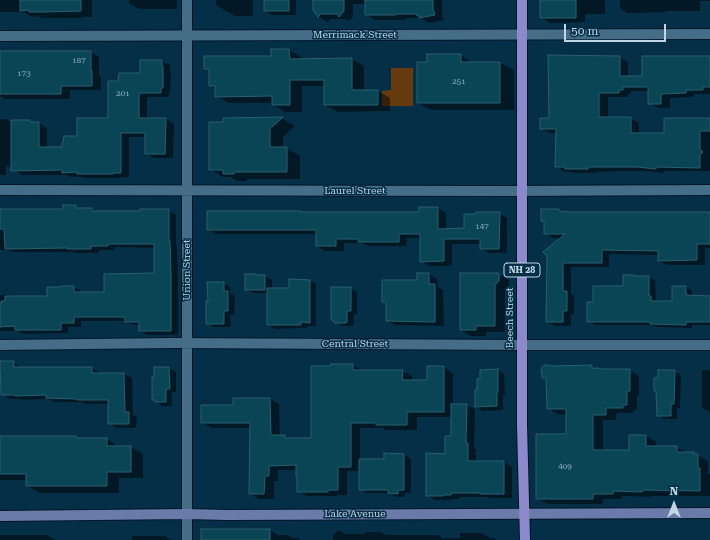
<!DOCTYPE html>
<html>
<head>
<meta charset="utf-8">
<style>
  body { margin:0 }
  #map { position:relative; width:710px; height:540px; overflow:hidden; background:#052f47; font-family:"Roboto Serif",serif }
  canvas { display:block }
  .north { position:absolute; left:654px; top:484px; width:40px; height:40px; -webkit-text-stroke:3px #052f47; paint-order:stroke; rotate:0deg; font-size:11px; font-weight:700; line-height:16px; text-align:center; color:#c1d6e5 }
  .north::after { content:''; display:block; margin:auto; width:14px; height:18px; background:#c1d6e5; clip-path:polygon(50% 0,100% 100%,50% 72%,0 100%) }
  .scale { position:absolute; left:564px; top:24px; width:102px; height:18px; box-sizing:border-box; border:2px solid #c1d6e5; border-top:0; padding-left:5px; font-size:12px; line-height:14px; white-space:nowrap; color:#c1d6e5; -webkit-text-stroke:3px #052f47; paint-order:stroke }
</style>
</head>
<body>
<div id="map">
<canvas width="710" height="540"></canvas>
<div class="north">N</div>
<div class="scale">50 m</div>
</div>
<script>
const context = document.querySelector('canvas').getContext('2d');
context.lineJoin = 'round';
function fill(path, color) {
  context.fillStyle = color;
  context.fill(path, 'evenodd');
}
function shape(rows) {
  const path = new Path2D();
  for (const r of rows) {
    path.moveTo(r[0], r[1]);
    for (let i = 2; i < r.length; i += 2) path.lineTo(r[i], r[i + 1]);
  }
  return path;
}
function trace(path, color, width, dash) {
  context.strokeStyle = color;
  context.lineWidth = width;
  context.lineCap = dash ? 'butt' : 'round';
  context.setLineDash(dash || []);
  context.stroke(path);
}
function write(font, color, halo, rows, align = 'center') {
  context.font = font + ' "Roboto Serif",serif';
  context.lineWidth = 3;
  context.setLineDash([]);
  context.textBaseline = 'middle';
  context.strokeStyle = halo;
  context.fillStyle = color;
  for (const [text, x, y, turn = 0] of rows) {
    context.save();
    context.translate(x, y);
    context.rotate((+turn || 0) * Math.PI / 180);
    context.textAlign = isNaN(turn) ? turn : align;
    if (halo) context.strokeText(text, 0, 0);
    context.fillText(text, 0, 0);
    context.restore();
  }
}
fill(shape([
  [391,68,413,68,413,106,382,106,382,91,391,90]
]), '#673a0f');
fill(shape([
  [0,0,92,0,92,17,83,17,83,18,41,18,39,16,32,17,25,12,0,12],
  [129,0,177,0,177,9,139,9,129,3],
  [216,0,253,0,253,16,235,16,216,5],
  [265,0,296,0,296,15,272,15,265,11],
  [314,0,442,0,442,15,444,20,429,23,421,18,407,18,405,20,375,20,366,14,366,4,353,4,353,17,349,21,346,19,330,19,328,22,318,16],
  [541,0,605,0,605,14,585,14,585,22,550,23,541,17],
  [620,0,710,0,710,1,700,1,700,11,666,11,666,12,627,13,620,8],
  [272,50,289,50,301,57,301,59,352,59,364,66,364,91,378,91,390,98,390,111,338,112,325,105,325,86,302,86,302,112,285,112,273,105,273,103,229,103,216,96,216,89,210,86,210,71,205,68,272,57],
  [0,52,90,52,99,57,99,76,101,77,101,90,70,90,70,99,5,99,0,96],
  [460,55,473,63,500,63,514,70,514,110,431,110,418,103,428,63],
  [619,57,628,62,628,77,643,77,710,57,710,94,694,94,694,97,670,98,670,108,658,108,649,103,649,91,631,91,631,94,628,94,628,97,608,97,608,118,630,118,639,123,639,134,665,134,710,119,710,171,664,171,664,173,646,171,625,171,596,172,596,173,575,173,572,172,565,172,556,166,557,133,550,133,541,128,550,119],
  [161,61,170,65,170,71,171,72,170,92,169,92,169,97,147,97,147,119,166,119,174,124,173,158,154,158,146,153,146,137,129,137,129,177,121,177,121,178,86,178,83,177,71,177,67,175,22,175,6,165,6,175,0,175,0,119,6,119,10,121,30,121,33,123,39,123,47,128,47,148,63,148,78,137,109,119,119,82,141,74],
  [282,118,295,126,283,137,283,148,287,148,300,156,300,179,247,179,247,181,237,181,231,177,223,177,210,169,224,123,224,119],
  [76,206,81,209,92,209,97,212,168,210,176,215,176,245,177,246,178,278,178,335,148,335,140,331,140,325,133,325,125,321,81,321,81,327,68,327,68,333,23,334,18,331,0,331,0,295,11,295,16,297,48,297,73,287,81,291,81,293,105,293,155,274,155,248,115,247,115,250,99,250,99,253,76,253,74,252,13,252,8,250,0,250,0,210,64,210],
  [420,208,438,208,446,213,446,230,465,229,499,213,507,218,507,253,489,253,481,249,481,244,452,244,452,266,429,266,421,261,421,238,407,238,406,246,368,246,362,243,344,243,344,251,325,251,317,246,317,234,216,234,208,230,300,212,302,212,420,213],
  [542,210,559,210,564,212,710,214,710,248,705,248,705,265,667,265,659,261,659,255,609,254,609,267,571,267,571,294,574,296,574,315,571,315,571,326,555,326,547,321,561,238,553,238,545,233,545,222,542,221],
  [429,274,437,279,438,287,443,290,444,326,395,325,386,320,386,304,383,302],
  [498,274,509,280,509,287,505,291,505,332,486,332,486,336,471,336,461,330],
  [246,275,256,275,259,276,265,276,272,280,272,289,290,289,310,281,316,284,316,326,307,326,307,328,275,329,268,325,268,293,253,293,246,289],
  [624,276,649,277,655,280,656,300,658,301,673,302,686,287,692,291,692,296,710,297,710,290,710,325,692,325,692,328,657,327,653,325,595,325,588,321,594,303,624,287],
  [223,283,230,287,230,293,235,296,234,315,230,315,231,327,214,327,207,323,209,302],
  [350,288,357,292,357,314,354,314,354,325,352,325,352,326,343,326,336,322],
  [0,362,14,362,21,368,91,368,99,372,99,374,124,374,132,378,133,415,137,417,136,428,117,428,109,423,109,404,85,404,82,402,54,402,50,399,23,400,21,399,10,399,2,394,2,382,0,381],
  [353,365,362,370,402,371,412,376,412,381,428,381,444,367,453,373,453,405,467,405,475,409,474,448,476,449,476,462,504,462,512,467,512,498,489,498,487,497,459,497,459,499,451,499,451,500,435,500,427,495,446,455,452,437,452,417,417,417,417,430,386,430,383,428,360,428,360,460,385,460,385,454,404,455,411,459,411,493,405,493,404,497,396,497,390,493,367,493,360,489,360,471,347,471,347,495,337,495,337,496,307,496,298,491,297,470,278,470,278,481,274,481,274,499,259,499,250,494,251,428,212,428,202,423,234,406,234,399,270,399,279,404,280,436,285,436,290,439,312,439],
  [592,366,601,370,629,370,639,376,639,396,637,396,637,410,633,410,633,413,616,413,616,420,603,420,603,451,630,451,630,436,646,436,656,442,656,447,676,447,686,452,686,453,694,453,708,461,708,474,710,474,710,496,651,496,651,497,622,496,622,499,603,499,603,504,547,504,538,499,567,435,567,415,558,414,548,408,547,380,543,377,550,367],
  [155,368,169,368,176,372,176,392,172,392,172,406,162,406,153,399],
  [498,370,504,374,505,395,503,395,503,410,483,411,476,407,478,391],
  [702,370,710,370,710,412,702,408],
  [674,371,681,375,680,408,677,408,677,419,664,419,658,415],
  [0,437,76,437,79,439,107,439,119,447,131,447,143,454,143,478,119,478,119,493,40,493,27,486,27,480,0,480],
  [270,530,278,535,287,535,292,538,297,538,301,540,202,540],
  [338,530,345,534,365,534,365,532,381,532,386,535,438,535,443,538,460,538,460,533,481,533,491,538,494,538,497,540,333,540,333,536],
  [0,535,46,535,55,540,0,540],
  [132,536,165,536,171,540,132,540]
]), '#0007');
const building = shape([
  [20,0,81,0,81,11,43,12,29,12,29,10,20,11,20,0],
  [264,0,289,0,289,11,264,11,264,0],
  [313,0,344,0,344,11,339,17,337,14,321,14,318,17,313,10,313,0],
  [365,0,433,0,433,9,435,15,419,18,419,16,416,15,416,14,397,14,396,15,365,15,365,0],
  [540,0,576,0,576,18,540,18,540,0],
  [271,49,289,49,290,59,352,58,352,90,378,90,378,105,324,105,324,80,290,80,290,105,272,105,272,96,215,97,215,86,209,86,209,69,204,69,204,56,271,56,271,49],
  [0,51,91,51,91,71,92,71,92,86,61,86,61,94,0,94,0,51],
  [427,54,461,54,461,62,500,62,500,103,417,103,417,62,427,62,427,54],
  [548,55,620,56,620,76,642,76,642,56,710,56,710,87,703,87,703,90,686,90,686,93,661,94,661,104,648,104,648,87,623,87,623,90,619,90,619,93,599,93,599,117,631,117,631,133,664,133,664,118,710,118,710,131,700,131,700,149,703,152,700,155,700,168,656,167,656,169,637,167,588,167,588,169,565,169,565,167,555,167,556,129,540,129,540,118,549,118,548,55],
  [140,60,162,60,162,66,163,66,163,88,161,88,161,93,139,93,139,118,166,118,165,154,145,154,145,133,121,133,121,173,113,173,113,174,77,174,77,172,62,173,62,170,11,171,11,120,30,120,30,122,39,122,39,147,62,147,62,143,63,143,64,136,77,136,77,118,108,118,108,81,118,81,119,73,140,73,140,60],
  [283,117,270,129,270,147,287,147,287,172,234,172,234,174,223,174,223,170,209,170,209,122,223,122,223,118,283,117],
  [63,205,76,205,76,208,92,208,92,211,140,211,140,209,169,209,169,241,170,241,171,273,171,331,139,331,139,322,125,322,125,317,74,317,74,323,61,323,61,330,15,330,15,326,0,327,0,304,1,304,1,301,5,301,5,296,47,296,47,287,61,287,61,286,74,286,74,292,104,292,104,274,154,273,154,244,108,244,108,246,91,246,91,249,67,249,67,248,5,249,4,229,0,229,0,209,63,209,63,205],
  [419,207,438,207,438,229,464,228,464,214,476,214,476,212,500,212,499,249,480,249,480,239,444,239,444,261,420,262,420,234,399,234,399,242,358,242,358,239,336,239,336,246,316,246,316,230,207,230,207,211,301,211,301,212,419,212,419,207],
  [541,209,559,209,559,211,569,212,710,212,710,244,697,244,697,260,658,261,658,251,602,250,602,263,563,263,563,291,567,291,567,311,563,311,563,322,546,322,547,256,543,252,565,234,544,234,544,221,541,221,541,209],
  [417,273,429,273,429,284,435,284,435,322,386,321,386,302,382,302,382,280,417,280,417,273],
  [460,273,499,273,499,281,495,285,495,326,476,326,476,330,460,330,460,273],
  [245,274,256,274,256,275,265,275,265,290,245,290,245,274],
  [623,275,635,275,635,276,649,276,649,296,651,296,651,301,672,301,672,286,686,286,686,295,710,296,710,322,686,322,686,325,650,324,650,322,587,322,587,302,593,302,593,286,623,286,623,275],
  [289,279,310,280,310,323,301,322,301,325,267,325,267,288,289,288,289,279],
  [207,282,224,282,224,291,228,291,228,311,224,311,224,324,206,324,206,301,208,301,207,282],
  [331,287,351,287,351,311,347,311,347,322,346,322,346,323,335,323,331,319,331,287],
  [0,361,14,361,14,367,92,367,92,373,124,373,125,412,129,412,129,424,108,424,108,400,77,400,77,399,46,398,46,395,15,396,15,395,1,395,0,361],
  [331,364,353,364,353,370,403,370,402,380,427,380,427,366,444,366,444,412,407,412,407,425,376,425,376,423,351,423,351,467,338,467,338,490,328,490,328,492,297,492,297,477,296,477,296,465,269,466,269,476,265,476,264,494,249,494,250,423,201,423,201,405,233,405,233,398,270,398,271,435,285,435,285,438,311,438,311,366,331,366,331,364],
  [545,365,549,365,550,366,592,365,592,368,598,368,601,369,630,369,630,391,627,391,627,405,623,405,623,408,606,408,606,415,593,415,593,450,629,450,629,435,646,435,646,446,677,446,677,452,694,452,694,454,698,454,698,468,700,468,700,491,644,490,642,491,642,492,613,491,613,494,593,494,593,499,536,499,536,434,566,434,566,409,547,409,546,378,542,378,542,374,541,371,542,367,545,365],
  [154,367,169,367,170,389,166,389,166,402,155,402,155,400,152,400,152,377,154,377,154,367],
  [498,369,498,392,497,392,497,406,475,407,475,390,477,390,477,379,480,379,480,370,498,369],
  [658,370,675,370,674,404,671,404,671,416,657,416,656,391,654,391,654,378,658,378,658,370],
  [451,404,467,404,466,443,468,443,468,461,504,461,504,494,480,494,480,493,451,493,451,495,443,495,443,496,426,496,426,453,445,454,445,436,451,436,451,404],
  [0,436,76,436,76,438,107,438,107,446,131,446,131,472,107,472,107,486,26,486,26,474,0,474,0,436],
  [384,453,404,454,404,490,398,490,398,494,388,493,388,490,359,490,359,459,384,459,384,453],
  [201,529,270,529,270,540,201,540,201,529]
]);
fill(building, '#094554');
trace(building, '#2a5f6f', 1);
const street = shape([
  [187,0,187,540],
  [0,36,710,34],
  [0,190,509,191,710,190],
  [0,345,174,343,522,345,710,345]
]);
const secondary = shape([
  [0,516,187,514,227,515,710,513]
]);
const primary = shape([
  [522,0,522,425,525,540]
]);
trace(street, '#001628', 12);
trace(secondary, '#001628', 12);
trace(primary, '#001628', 12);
trace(street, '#466d88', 10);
trace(secondary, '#6a7ba9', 10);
trace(primary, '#8d8acb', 10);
write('8px', '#93b2c1', null, [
  ["187",79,61],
  ["173",24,74],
  ["251",459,82],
  ["201",123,94],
  ["147",482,227],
  ["409",565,467]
]);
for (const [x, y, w] of [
  [522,270,36]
]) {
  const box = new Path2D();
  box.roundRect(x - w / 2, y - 7, w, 14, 3);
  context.fillStyle = '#052f47';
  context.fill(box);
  trace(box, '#c1d6e5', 1);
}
write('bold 9px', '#c1d6e5', null, [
  ["NH 28",522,270]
]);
write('10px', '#c1d6e5', '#052f47', [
  ["Merrimack Street",355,35],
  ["Laurel Street",355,191],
  ["Union Street",187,270,-90],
  ["Beech Street",510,318,-90],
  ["Central Street",355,344],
  ["Lake Avenue",355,514]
]);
</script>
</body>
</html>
